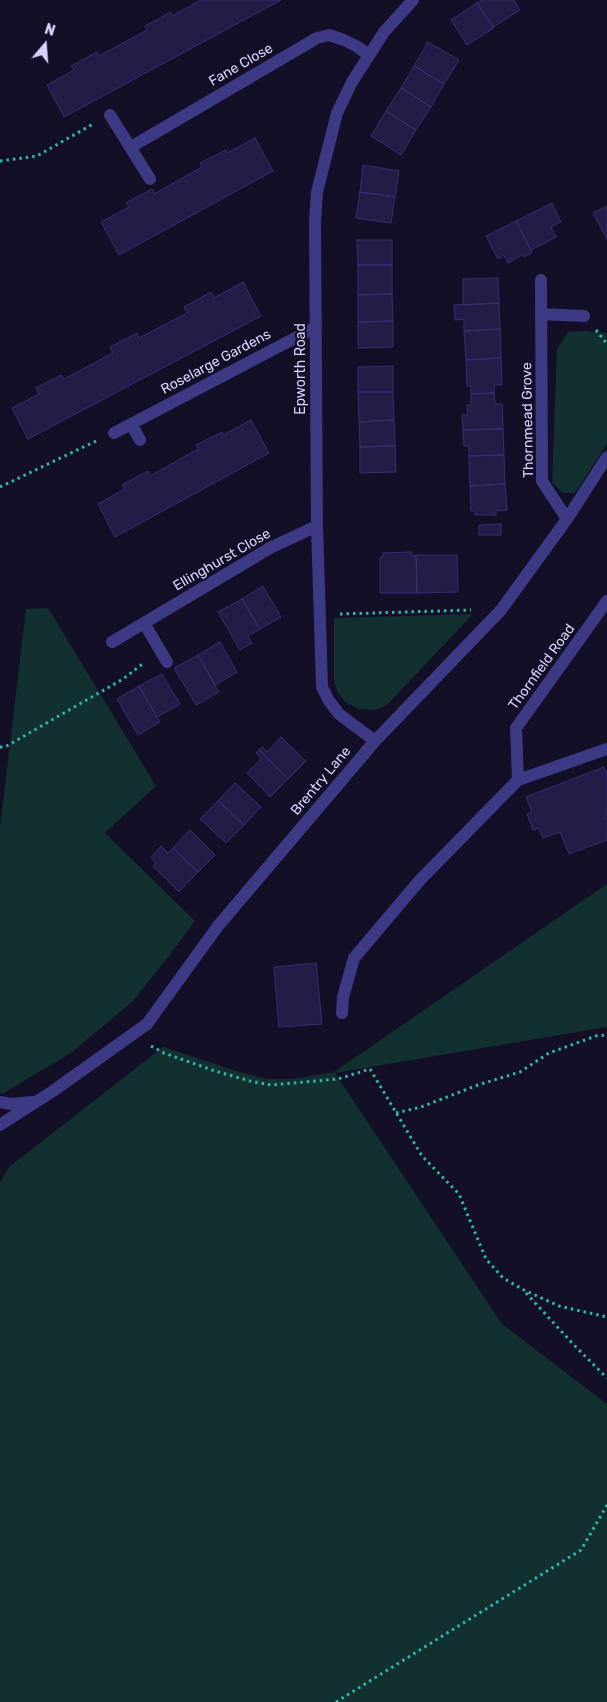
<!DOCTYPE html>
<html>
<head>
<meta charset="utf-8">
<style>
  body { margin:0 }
  #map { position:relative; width:607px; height:1702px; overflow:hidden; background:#130f26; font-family:Rubik,sans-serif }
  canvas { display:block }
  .north { position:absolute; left:20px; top:20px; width:50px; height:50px; -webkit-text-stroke:4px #130f26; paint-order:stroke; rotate:18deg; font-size:14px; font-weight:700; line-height:20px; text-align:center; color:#d9d4ff }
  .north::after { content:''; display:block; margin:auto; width:18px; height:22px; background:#d9d4ff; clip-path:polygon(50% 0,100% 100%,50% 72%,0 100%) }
</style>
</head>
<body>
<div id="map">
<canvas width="607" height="1702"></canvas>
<div class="north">N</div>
</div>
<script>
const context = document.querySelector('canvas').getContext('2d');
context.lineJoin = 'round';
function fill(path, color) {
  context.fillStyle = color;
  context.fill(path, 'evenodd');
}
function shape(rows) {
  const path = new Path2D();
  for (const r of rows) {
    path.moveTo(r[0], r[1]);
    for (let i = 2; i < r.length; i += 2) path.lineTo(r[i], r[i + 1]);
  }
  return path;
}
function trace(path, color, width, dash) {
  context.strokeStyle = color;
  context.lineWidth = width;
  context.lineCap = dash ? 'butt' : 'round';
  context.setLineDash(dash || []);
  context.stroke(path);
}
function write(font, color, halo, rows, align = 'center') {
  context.font = font + ' Rubik,sans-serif';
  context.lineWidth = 4.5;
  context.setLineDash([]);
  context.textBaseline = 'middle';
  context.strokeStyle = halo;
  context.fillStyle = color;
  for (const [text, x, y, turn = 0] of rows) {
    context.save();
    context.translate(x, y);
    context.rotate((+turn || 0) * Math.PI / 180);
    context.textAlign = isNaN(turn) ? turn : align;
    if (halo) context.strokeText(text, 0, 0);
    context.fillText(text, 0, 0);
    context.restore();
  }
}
fill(shape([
  [586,331,607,333,607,444,575,493,563,493,552,483,557,349,568,332],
  [48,608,156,786,105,833,195,921,172,952,132,1002,71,1053,2,1094,0,1093,0,827,26,609],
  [473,614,387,705,376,710,359,709,345,702,337,691,334,680,334,618],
  [607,884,607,1027,335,1073,502,1324,607,1404,607,1702,0,1702,0,1182,9,1167,163,1047,243,1073,268,1079,294,1079,334,1072]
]), '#12302f');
const building = shape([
  [201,0,281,0,64,117,47,85,74,70,71,66,97,52,99,56,147,30,145,26,171,12,172,16,201,0],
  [482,0,514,0,520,10,493,27,477,3,482,0],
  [477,3,494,28,467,45,451,20,477,3],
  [428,42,459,60,444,84,414,66,428,42],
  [414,66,444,84,431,107,401,88,414,66],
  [401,88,431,107,416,130,386,111,401,88],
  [386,111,416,130,401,155,371,136,386,111],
  [255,138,273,171,119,255,101,222,129,207,126,203,152,189,154,194,202,167,200,163,226,150,227,153,255,138],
  [363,165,399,171,395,197,360,192,363,165],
  [360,192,395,197,391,223,356,218,360,192],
  [552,203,561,222,551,227,556,237,531,250,516,221,552,203],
  [607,206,607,239,593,213,607,206],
  [516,221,532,253,524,257,523,254,508,263,504,255,498,259,486,236,516,221],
  [357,240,392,240,392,265,358,265,357,240],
  [358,265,392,265,392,294,358,295,358,265],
  [498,278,499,303,463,305,463,279,498,278],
  [243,282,261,316,28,439,12,408,39,394,36,388,61,375,64,379,113,353,110,347,137,333,139,338,187,313,184,307,211,292,214,298,243,282],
  [392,294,393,321,358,322,358,295,392,294],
  [499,303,500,329,464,331,464,319,455,320,454,305,499,303],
  [393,321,393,347,358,348,358,322,393,321],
  [500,329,501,358,466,360,464,331,500,329],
  [501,358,502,385,494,385,494,393,471,394,471,386,467,386,466,360,501,358],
  [393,366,393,392,358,392,358,367,393,366],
  [358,392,393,392,394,420,359,422,358,392],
  [494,393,495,404,502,404,503,429,463,430,462,415,468,415,467,405,471,405,471,394,494,393],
  [251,420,269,453,115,537,98,504,125,489,122,485,148,471,150,476,198,449,196,445,222,432,223,435,251,420],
  [394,420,395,446,360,447,359,422,394,420],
  [503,429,504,455,469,456,469,446,464,446,463,430,503,429],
  [395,446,396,472,360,473,360,447,395,446],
  [504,455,505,484,470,486,469,456,504,455],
  [505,484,507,510,496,511,496,515,475,515,475,511,471,511,470,486,505,484],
  [501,524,501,535,479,535,479,525,501,524],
  [411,552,412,556,416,555,417,593,380,593,380,557,383,557,383,553,411,552],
  [416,555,457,555,458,592,417,593,416,555],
  [263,586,281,617,260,629,242,599,263,586],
  [242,599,260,629,248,636,252,643,240,650,218,612,242,599],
  [220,642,237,672,215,685,198,655,220,642],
  [198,655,219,692,196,705,174,668,198,655],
  [162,674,180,704,157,717,139,686,162,674],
  [139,686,160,722,138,735,117,699,139,686],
  [281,737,306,761,288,779,259,750,262,747,267,752,281,737],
  [259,750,288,779,270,797,247,773,261,759,256,753,259,750],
  [604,767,607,775,607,815,605,816,607,821,607,840,569,854,560,832,543,838,539,828,533,830,527,814,532,812,526,797,604,767],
  [235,783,261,807,244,825,218,801,235,783],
  [218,801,244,825,226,843,200,819,218,801],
  [190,830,215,855,198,872,173,848,190,830],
  [161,846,168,853,173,848,198,872,179,892,153,866,156,863,151,857,161,846],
  [316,963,322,1024,279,1027,274,967,316,963]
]);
fill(building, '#241b47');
trace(building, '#3b2d73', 1);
trace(shape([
  [0,161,37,156,93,124],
  [596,330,607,344],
  [0,487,96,441],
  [340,614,471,610],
  [0,747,5,747,123,679,145,662],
  [151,1046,164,1053,215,1071,250,1081,271,1085,338,1079,370,1069,422,1156,459,1194,486,1259,503,1278,524,1290,559,1306,607,1317],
  [396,1113,421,1107,478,1085,520,1072,549,1053,596,1036,607,1035],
  [526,1293,573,1344,607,1378],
  [336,1702,581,1550,607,1505]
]), '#2fb8b0', 3, [2.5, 4]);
trace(shape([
  [110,115,150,179],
  [131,147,317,38,329,35,344,40,356,46,369,55],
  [541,280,542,481,567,519],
  [541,314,584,316],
  [131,424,140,440],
  [114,433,316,327],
  [144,623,167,662],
  [112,642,270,548,317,526],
  [375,741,339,714,329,701,322,687,317,526,315,222,317,192,337,113,352,82,384,32,413,0],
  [518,780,516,728,607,601],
  [342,1013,343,997,354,958,420,880,518,780,607,749],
  [0,1102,11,1104,32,1102],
  [0,1125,53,1091,147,1024,218,926,375,741,501,610,567,519,607,457]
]), '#3d3a85', 12);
write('14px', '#d9d4ff', '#130f26', [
  ["Fane Close",241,65,-30],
  ["Roselarge Gardens",216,362,-28],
  ["Epworth Road",301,369,-90],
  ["Thornmead Grove",528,420,-91],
  ["Ellinghurst Close",222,560,-30],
  ["Thornfield Road",542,667,-54],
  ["Brentry Lane",321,781,-50]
]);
</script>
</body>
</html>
